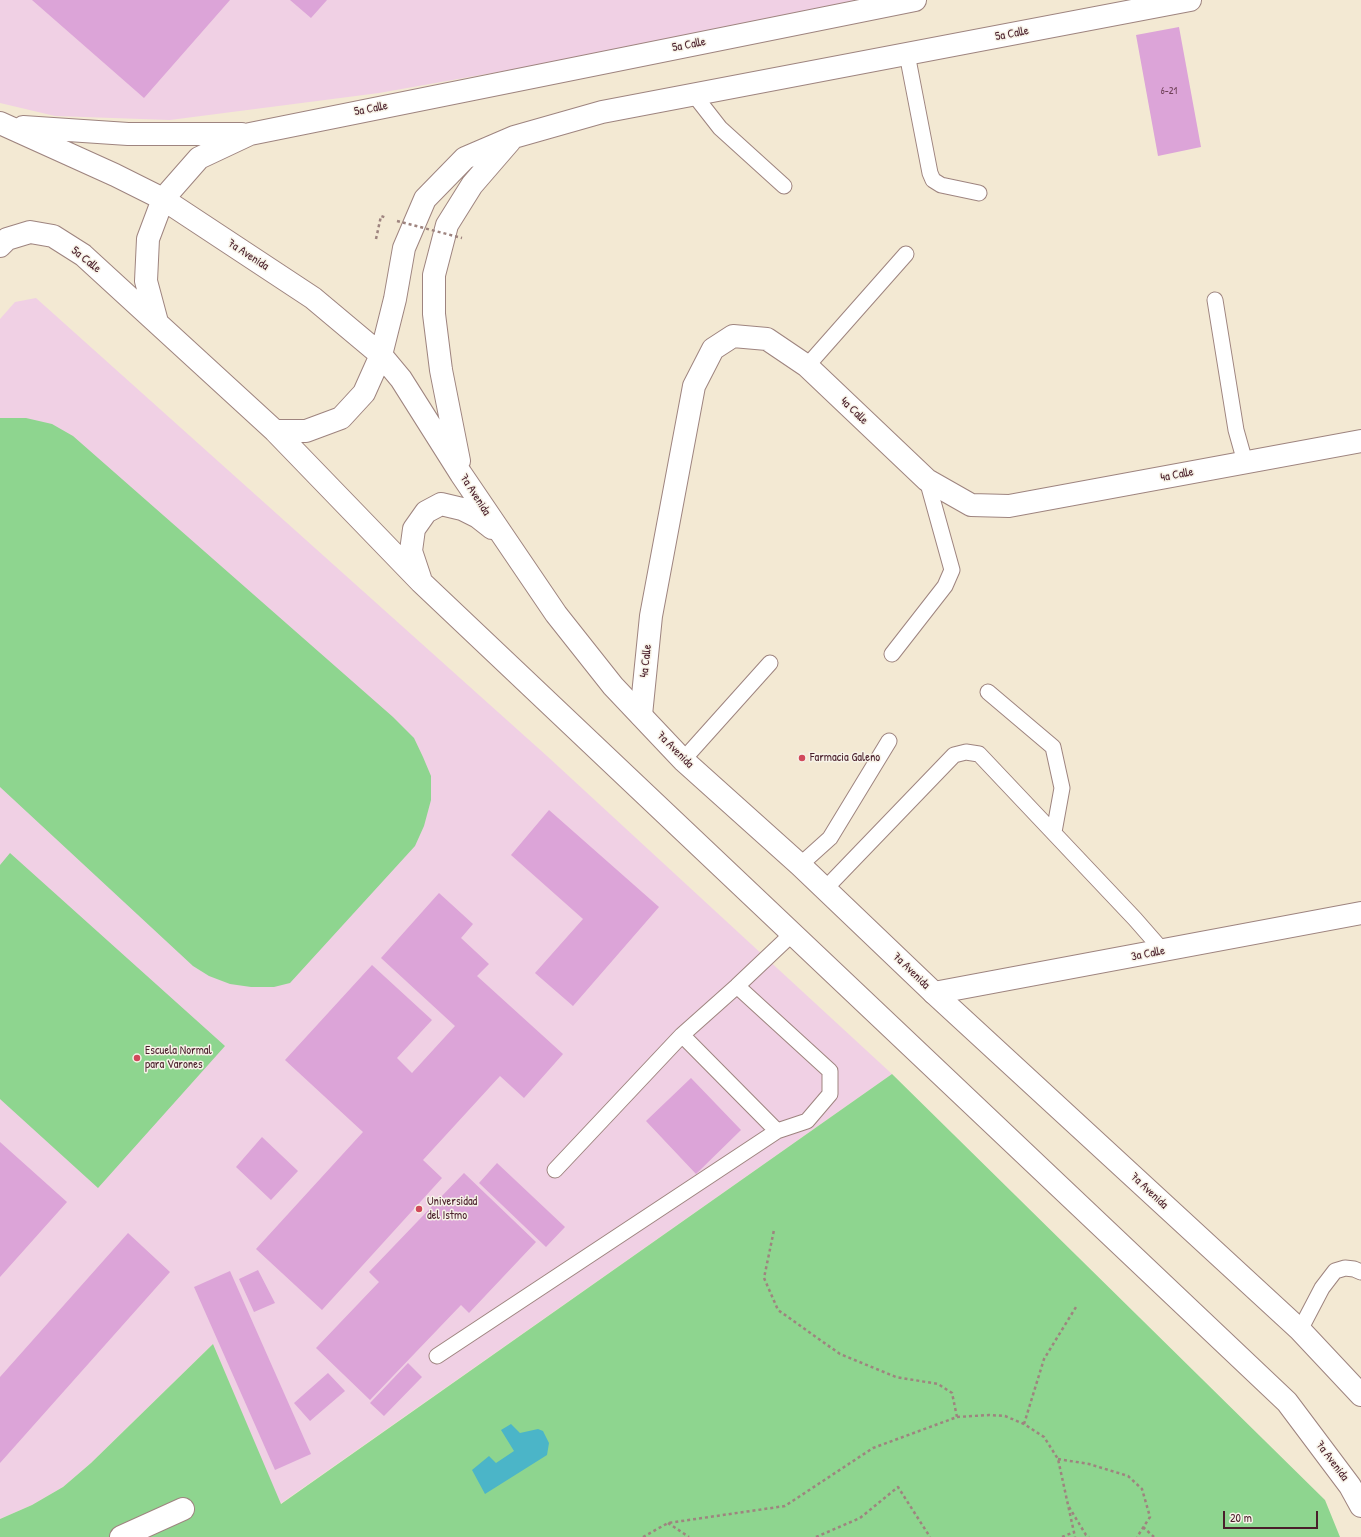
<!DOCTYPE html>
<html>
<head>
<meta charset="utf-8">
<style>
  body { margin:0 }
  #map { position:relative; width:1361px; height:1537px; overflow:hidden; background:#f3e9d3; font-family:"Patrick Hand",sans-serif }
  canvas { display:block }
  .scale { position:absolute; left:1223px; top:1511px; width:95px; height:18px; box-sizing:border-box; border:2px solid #4a1f2b; border-top:0; padding-left:5px; font-size:12px; line-height:14px; white-space:nowrap; color:#4a1f2b; -webkit-text-stroke:3px #f7f3e8; paint-order:stroke }
</style>
</head>
<body>
<div id="map">
<canvas width="1361" height="1537"></canvas>
<div class="scale">20 m</div>
</div>
<script>
const context = document.querySelector('canvas').getContext('2d');
context.lineJoin = 'round';
function fill(path, color) {
  context.fillStyle = color;
  context.fill(path, 'evenodd');
}
function shape(rows) {
  const path = new Path2D();
  for (const r of rows) {
    path.moveTo(r[0], r[1]);
    for (let i = 2; i < r.length; i += 2) path.lineTo(r[i], r[i + 1]);
  }
  return path;
}
function trace(path, color, width, dash) {
  context.strokeStyle = color;
  context.lineWidth = width;
  context.lineCap = dash ? 'butt' : 'round';
  context.setLineDash(dash || []);
  context.stroke(path);
}
function write(font, color, halo, rows, align = 'center') {
  context.font = font + ' "Patrick Hand",sans-serif';
  context.lineWidth = 3;
  context.setLineDash([]);
  context.textBaseline = 'middle';
  context.strokeStyle = halo;
  context.fillStyle = color;
  for (const [text, x, y, turn = 0] of rows) {
    context.save();
    context.translate(x, y);
    context.rotate((+turn || 0) * Math.PI / 180);
    context.textAlign = isNaN(turn) ? turn : align;
    if (halo) context.strokeText(text, 0, 0);
    context.fillText(text, 0, 0);
    context.restore();
  }
}
fill(shape([
  [0,0,890,0,679,40,379,93,170,120,55,116,0,103],
  [36,298,547,756,892,1074,280,1504,213,1344,91,1463,63,1487,32,1505,0,1519,0,319,15,302]
]), '#f0d0e4');
fill(shape([
  [0,418,26,418,52,424,73,436,393,717,414,738,423,757,431,776,431,800,424,826,415,846,290,983,274,987,251,987,230,984,209,976,193,966,0,787],
  [10,853,225,1046,98,1188,0,1099,0,865],
  [892,1074,1325,1500,1340,1537,0,1537,0,1519,32,1505,63,1487,91,1463,213,1344,281,1504]
]), '#8ed58f');
fill(shape([
  [511,1424,520,1433,538,1429,543,1431,549,1443,547,1455,485,1494,472,1470,489,1456,496,1463,514,1451,501,1430]
]), '#4bb5c8');
fill(shape([
  [32,0,230,0,144,98],
  [290,0,327,0,311,18],
  [1179,27,1201,147,1158,156,1136,35],
  [549,810,659,907,573,1006,535,973,583,919,511,855],
  [439,893,473,924,461,938,489,964,477,976,563,1054,524,1098,500,1076,423,1160,442,1178,322,1310,256,1249,363,1132,285,1060,372,965,432,1020,397,1058,412,1073,455,1026,381,958],
  [691,1078,741,1130,696,1174,646,1121],
  [262,1137,298,1171,271,1200,236,1167],
  [0,1142,67,1202,0,1277],
  [497,1163,565,1227,546,1247,479,1183],
  [464,1173,536,1242,469,1313,461,1305,370,1400,316,1348,379,1282,369,1272],
  [128,1233,170,1272,0,1463,0,1377],
  [258,1270,275,1303,254,1312,239,1279],
  [230,1271,311,1454,275,1470,194,1287],
  [408,1363,422,1377,384,1416,370,1403],
  [328,1373,345,1391,310,1421,294,1403]
]), '#dca4d8');
const service = shape([
  [907,54,930,173,933,180,941,185,979,193],
  [695,96,720,128,784,186],
  [1215,300,1236,430,1245,462],
  [807,366,906,254],
  [892,654,945,586,952,570,927,480],
  [988,692,1053,747,1062,788,1054,832],
  [683,760,770,663],
  [800,865,830,838,889,741],
  [825,889,954,755,966,752,979,754,1135,919,1163,951],
  [682,1035,777,1131,807,1121,830,1094,830,1071,737,986],
  [555,1170,682,1035,737,986,793,933],
  [1300,1330,1322,1288,1335,1271,1345,1268,1354,1269,1361,1272],
  [437,1356,777,1131]
]);
const minor = shape([
  [641,715,651,616,694,386,713,349,733,336,767,339,807,366,927,480,971,505,1009,506,1361,441],
  [121,1537,183,1509]
]);
const tertiary = shape([
  [934,993,1361,913]
]);
const secondary = shape([
  [0,123,115,175,163,199,313,298,381,355,401,379,461,474,556,614,613,686,683,760,800,865,934,993,1300,1330,1361,1395],
  [23,127,128,134,242,134],
  [0,246,7,239,30,232,53,236,83,255,275,431,421,582,1287,1402,1350,1486,1361,1506],
  [157,322,146,281,148,239,163,199,199,158,250,134,915,0],
  [275,431,306,431,341,418,364,393,381,355,395,299,404,248,425,199,465,158,514,137,602,112,1190,0],
  [459,461,441,370,434,314,434,275,447,225,472,185,510,141],
  [420,578,411,551,414,529,426,512,441,504,462,509,478,517,492,528]
]);
trace(service, '#9e847f', 17);
trace(minor, '#9e847f', 24);
trace(tertiary, '#9e847f', 24);
trace(secondary, '#9e847f', 24);
trace(shape([
  [376,239,381,216,387,218],
  [957,1417,989,1415,1005,1416,1024,1424,1044,1437,1058,1459,1075,1537],
  [1024,1424,1044,1359,1076,1307],
  [1058,1459,1089,1464,1128,1476,1142,1489,1150,1517,1137,1537],
  [1069,1507,1086,1535,1089,1537],
  [668,1523,689,1537],
  [1143,1527,1154,1537],
  [643,1537,668,1523,785,1506,873,1448,957,1417,952,1393,938,1384,896,1377,840,1354,778,1310,764,1278,774,1230],
  [816,1537,860,1518,898,1487,930,1537],
  [1062,1537,1074,1532]
]), '#9e847f', 2.5, [3, 3]);
trace(service, '#fff', 15);
trace(minor, '#fff', 22);
trace(tertiary, '#fff', 22);
trace(secondary, '#fff', 22);
trace(shape([
  [397,221,462,238]
]), '#9e847f', 2.5, [3, 3]);
for (const [x, y, r, color] of [
  [802,758,4,"#d1495b"],
  [137,1058,4,"#d1495b"],
  [419,1209,4,"#d1495b"]
]) {
  const dot = new Path2D();
  dot.arc(x, y, r, 0, 2 * Math.PI);
  context.fillStyle = color;
  context.fill(dot);
  trace(dot, '#f7f3e8', 1.5);
}
write('10px', '#6e4056', null, [
  ["6-21",1169,91]
]);
write('12px', '#4a1f2b', '#f7f3e8', [
  ["5a Calle",1012,34,-11],
  ["5a Calle",689,45,-11],
  ["5a Calle",371,109,-11],
  ["7a Avenida",248,255,33],
  ["5a Calle",86,260,39],
  ["4a Calle",854,411,44],
  ["4a Calle",1177,475,-11],
  ["7a Avenida",475,495,57],
  ["4a Calle",646,661,-84],
  ["7a Avenida",675,750,45],
  ["3a Calle",1148,954,-11],
  ["7a Avenida",911,971,44],
  ["7a Avenida",1149,1191,43],
  ["7a Avenida",1332,1461,53]
]);
write('12px', '#4a1f2b', '#f7f3e8', [
  ["Farmacia Galeno",810,758],
  ["Escuela Normal",145,1051],
  ["para Varones",145,1065],
  ["Universidad",427,1202],
  ["del Istmo",427,1216]
], 'left');
</script>
</body>
</html>
